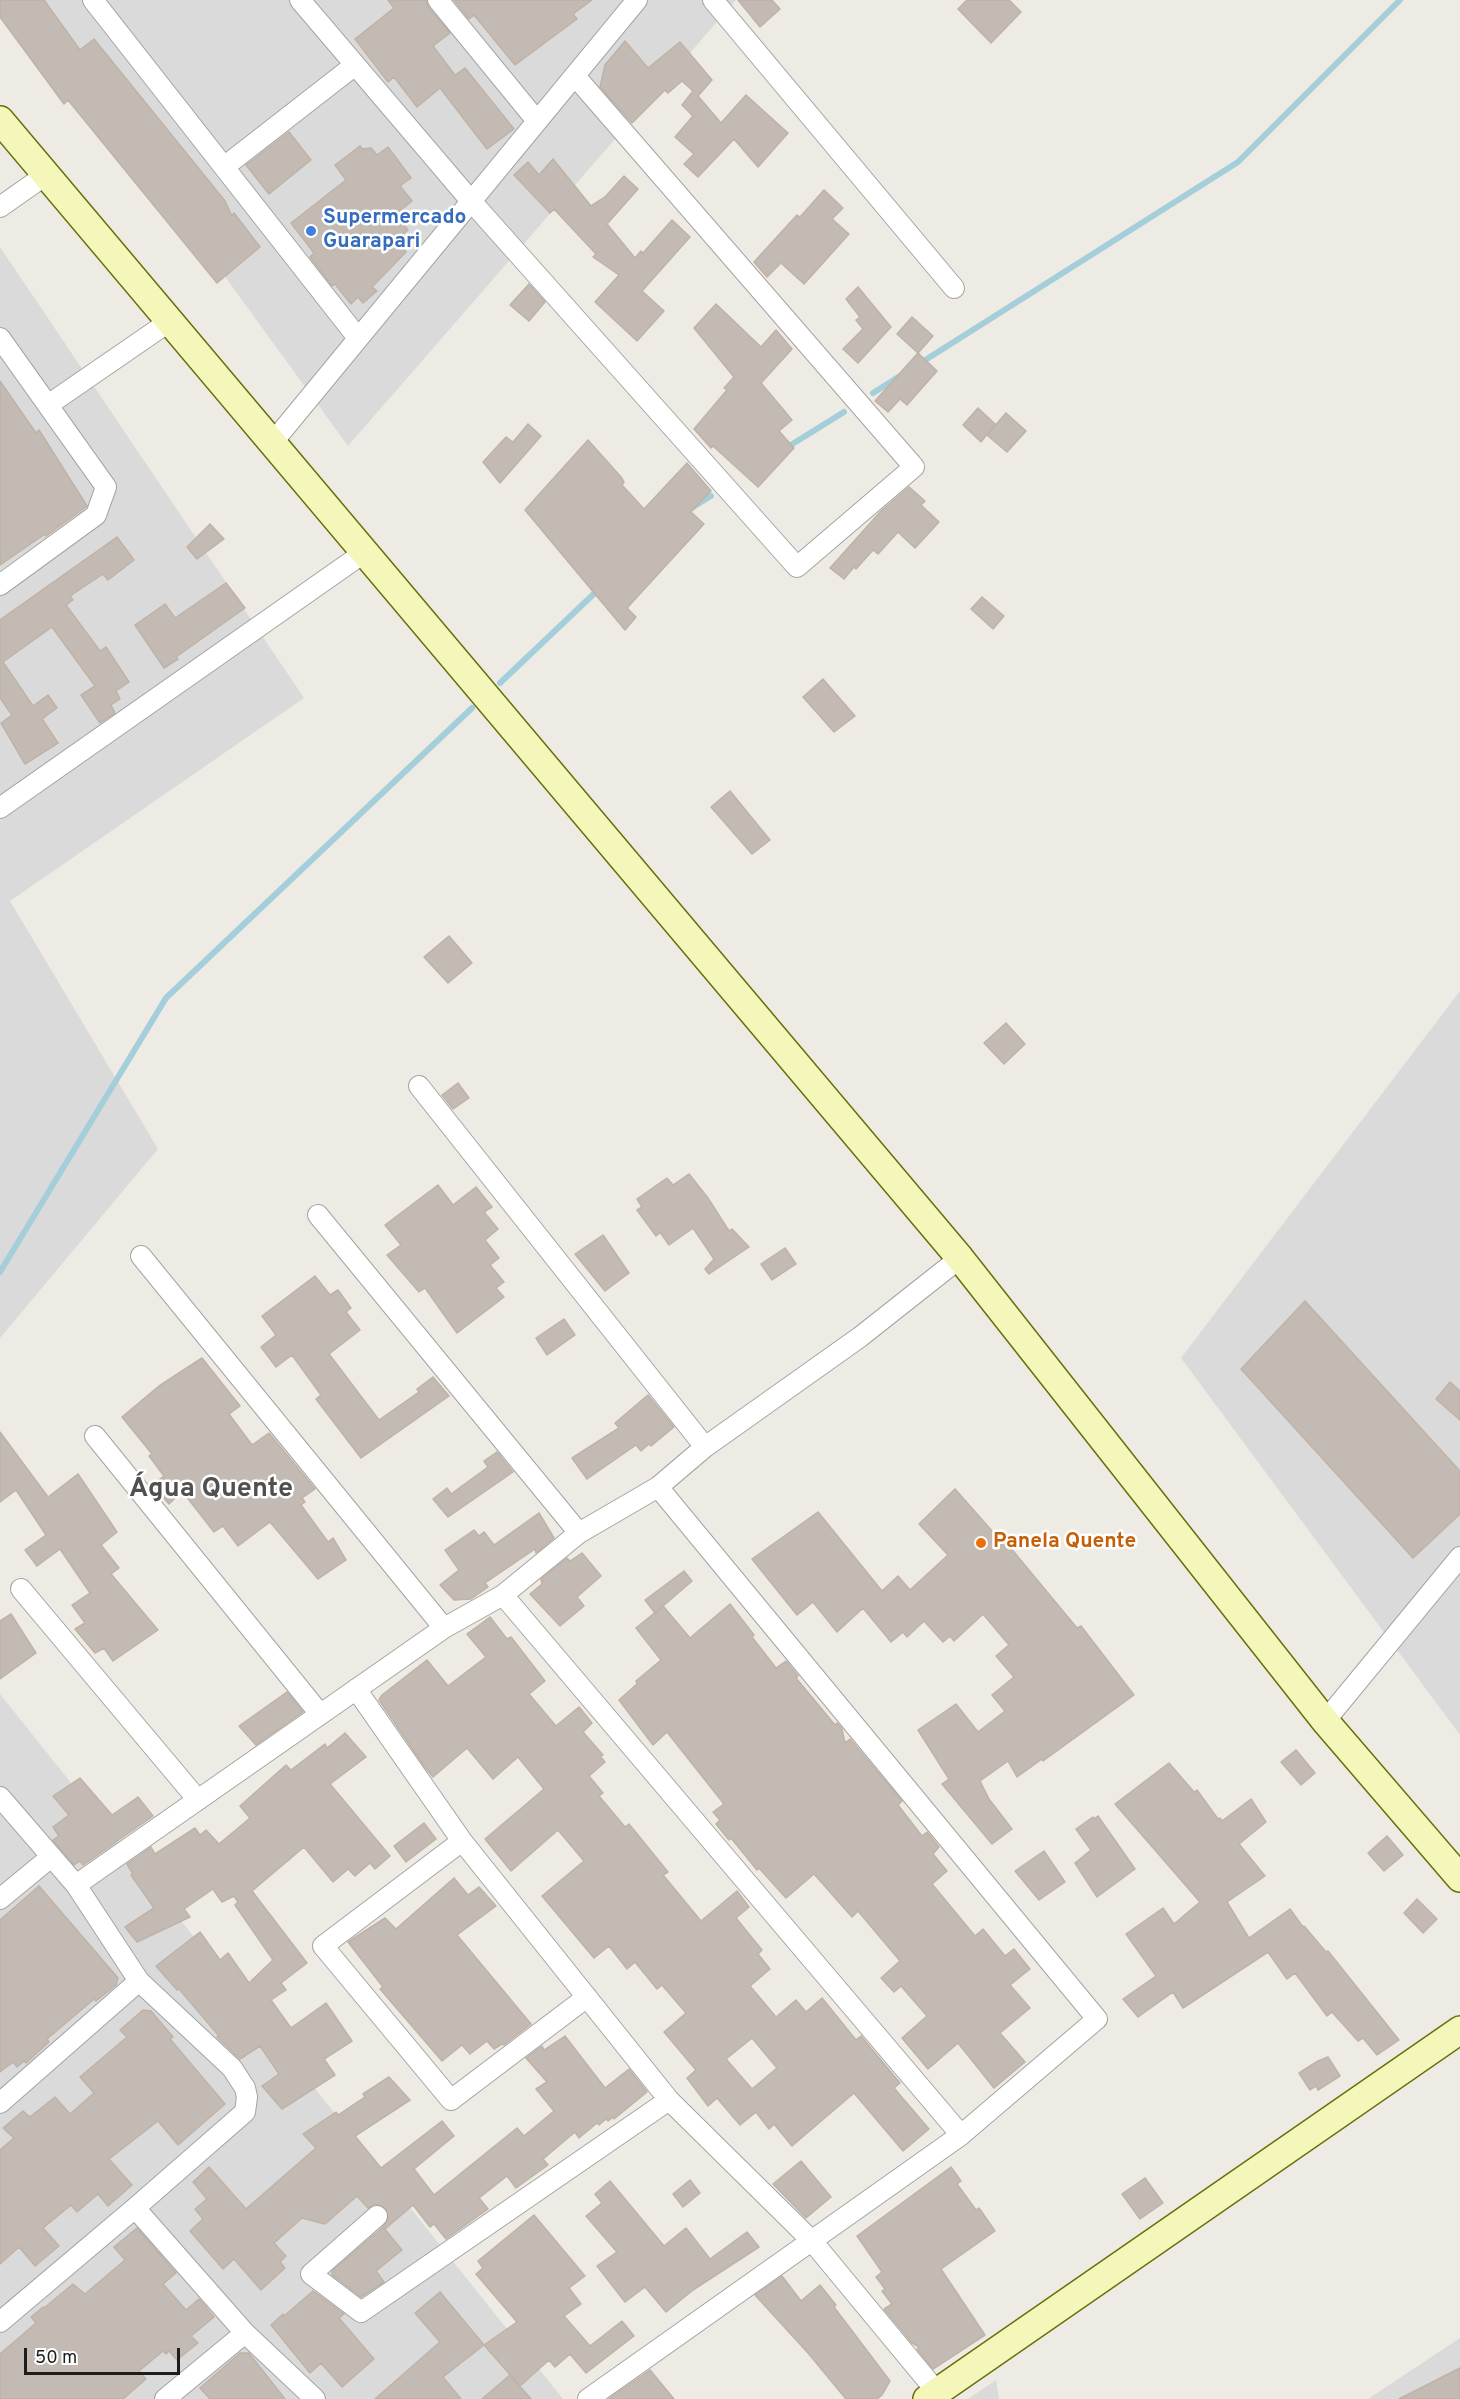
<!DOCTYPE html>
<html>
<head>
<meta charset="utf-8">
<style>
  body { margin:0 }
  #map { position:relative; width:1460px; height:2399px; overflow:hidden; background:#eeebe4; font-family:Overpass,sans-serif }
  canvas { display:block }
  .scale { position:absolute; left:24px; top:2348px; width:156px; height:27px; box-sizing:border-box; border:3px solid #1d1d1d; border-top:0; padding-left:8px; font-size:18px; line-height:21px; white-space:nowrap; color:#1d1d1d; -webkit-text-stroke:4px #fff; paint-order:stroke }
</style>
</head>
<body>
<div id="map">
<canvas width="1460" height="2399"></canvas>
<div class="scale">50 m</div>
</div>
<script>
const context = document.querySelector('canvas').getContext('2d');
context.lineJoin = 'round';
function fill(path, color) {
  context.fillStyle = color;
  context.fill(path, 'evenodd');
}
function shape(rows) {
  const path = new Path2D();
  for (const r of rows) {
    path.moveTo(r[0], r[1]);
    for (let i = 2; i < r.length; i += 2) path.lineTo(r[i], r[i + 1]);
  }
  return path;
}
function trace(path, color, width, dash) {
  context.strokeStyle = color;
  context.lineWidth = width;
  context.lineCap = dash ? 'butt' : 'round';
  context.setLineDash(dash || []);
  context.stroke(path);
}
function write(font, color, halo, rows, align = 'center') {
  context.font = font + ' Overpass,sans-serif';
  context.lineWidth = 5;
  context.setLineDash([]);
  context.textBaseline = 'middle';
  context.strokeStyle = halo;
  context.fillStyle = color;
  for (const [text, x, y, turn = 0] of rows) {
    context.save();
    context.translate(x, y);
    context.rotate((+turn || 0) * Math.PI / 180);
    context.textAlign = isNaN(turn) ? turn : align;
    if (halo) context.strokeText(text, 0, 0);
    context.fillText(text, 0, 0);
    context.restore();
  }
}
fill(shape([
  [24,0,736,0,348,446],
  [0,247,304,698,10,901,158,1149,0,1338],
  [1460,991,1460,1735,1181,1358],
  [0,1694,563,2399,0,2399],
  [1460,2338,1460,2399,1368,2399],
  [996,2380,999,2399,968,2399]
]), '#dbdada');
trace(shape([
  [919,364,1238,162,1400,0],
  [873,393,900,376],
  [786,448,844,412],
  [693,507,711,496],
  [500,683,600,588],
  [0,1272,166,998,472,708]
]), '#a5cedb', 6);
const building = shape([
  [0,0,44,0,80,50,94,39,225,201,232,216,234,213,260,247,217,283,68,100,64,104,0,17,0,0],
  [388,0,426,0,429,8,450,33,433,46,455,75,465,68,514,129,487,149,440,88,417,107,394,77,388,82,355,39,394,8,388,0],
  [454,0,592,0,573,14,577,19,515,65,474,15,469,19,454,0],
  [738,0,772,0,780,9,760,27,738,0],
  [967,0,1009,0,1021,12,991,43,958,9,967,0],
  [625,41,648,68,680,42,712,80,698,96,721,123,746,95,788,133,758,167,734,139,698,177,684,164,694,154,675,137,693,116,682,105,693,91,682,81,668,93,665,90,632,123,600,87,605,65,625,41],
  [289,132,311,160,269,194,246,165,289,132],
  [360,146,362,149,371,148,377,155,388,147,411,178,400,186,412,201,396,214,408,230,398,238,401,242,399,243,406,252,372,287,377,291,363,303,358,297,351,304,335,284,332,286,310,257,314,253,291,223,346,180,335,165,360,146],
  [553,159,591,206,605,197,624,176,638,189,607,224,635,258,641,251,643,253,672,220,690,237,642,291,664,311,637,341,595,302,619,275,593,257,596,254,554,209,550,213,514,175,528,162,539,175,553,159],
  [824,190,843,208,832,219,849,234,804,284,781,263,767,277,754,262,797,215,800,217,824,190],
  [529,284,545,302,529,321,510,305,529,284],
  [858,287,891,327,858,363,843,349,863,329,856,320,860,317,846,299,858,287],
  [716,304,761,347,776,330,792,349,761,383,792,420,779,431,794,448,758,487,713,446,711,448,694,429,727,390,724,388,734,377,694,328,716,304],
  [912,317,933,336,918,353,897,334,912,317],
  [918,353,937,371,907,405,900,399,888,412,875,401,918,353],
  [0,381,36,433,39,430,87,506,46,536,45,534,0,565,0,381],
  [978,408,995,424,981,442,963,425,978,408],
  [1006,413,1026,431,1007,452,987,435,1006,413],
  [528,424,541,436,500,483,483,462,506,437,513,442,528,424],
  [588,440,621,477,624,482,622,485,644,509,687,463,711,491,691,512,704,524,627,608,636,617,625,630,525,510,588,440],
  [909,487,925,501,921,505,939,522,915,548,898,532,878,554,873,550,856,569,854,567,844,579,830,568,881,511,909,487],
  [210,524,224,539,197,559,187,547,210,524],
  [117,537,134,560,108,580,103,574,70,596,73,600,66,605,100,651,106,647,129,682,116,691,120,699,111,705,115,713,100,723,81,695,95,686,52,627,3,662,33,706,48,695,57,708,42,719,58,743,25,764,1,723,12,715,0,698,0,620,117,537],
  [226,583,245,608,176,657,178,659,164,668,135,625,165,604,175,618,226,583],
  [982,597,1004,616,993,629,971,609,982,597],
  [823,679,855,716,834,732,803,697,823,679],
  [730,791,770,840,752,854,711,807,730,791],
  [449,936,472,963,448,983,424,957,449,936],
  [1006,1023,1025,1044,1004,1064,984,1043,1006,1023],
  [458,1083,469,1098,453,1109,442,1095,458,1083],
  [689,1174,708,1198,729,1231,732,1229,749,1247,709,1274,705,1269,714,1259,693,1228,669,1245,660,1232,656,1236,637,1210,642,1207,637,1199,667,1178,673,1185,689,1174],
  [438,1185,453,1205,476,1187,492,1207,484,1212,498,1229,485,1240,499,1258,490,1265,504,1282,496,1288,504,1297,457,1333,425,1288,419,1292,387,1255,401,1245,385,1225,438,1185],
  [603,1235,629,1273,605,1291,575,1254,603,1235],
  [785,1248,796,1264,772,1280,761,1264,785,1248],
  [315,1276,330,1295,338,1290,351,1308,346,1312,360,1330,329,1354,379,1420,419,1392,417,1389,433,1377,449,1396,361,1458,316,1399,321,1395,292,1355,276,1367,261,1347,276,1335,262,1316,315,1276],
  [1305,1301,1460,1471,1460,1514,1413,1558,1241,1369,1305,1301],
  [564,1319,575,1335,547,1355,536,1338,564,1319],
  [202,1358,240,1406,229,1414,252,1445,269,1433,315,1489,302,1498,305,1502,301,1505,328,1542,333,1538,346,1560,318,1579,270,1522,238,1546,223,1526,214,1532,182,1491,169,1504,152,1485,164,1476,149,1456,152,1454,122,1417,159,1386,202,1358],
  [1450,1382,1460,1391,1460,1420,1436,1399,1450,1382],
  [648,1395,674,1427,651,1446,649,1444,641,1451,636,1445,587,1479,572,1458,619,1428,615,1423,648,1395],
  [0,1432,48,1497,78,1474,117,1532,101,1545,119,1568,111,1574,158,1630,113,1661,104,1648,95,1653,75,1629,85,1623,72,1605,90,1593,60,1549,37,1566,25,1550,46,1535,16,1490,0,1502,0,1432],
  [497,1452,513,1472,448,1517,433,1499,447,1488,451,1494,488,1467,484,1461,497,1452],
  [955,1489,1007,1548,1009,1546,1077,1628,1081,1626,1134,1695,1043,1761,1042,1759,1017,1777,1008,1761,980,1781,989,1799,1012,1829,992,1844,942,1784,949,1779,918,1730,956,1704,978,1732,1005,1711,992,1695,1014,1677,996,1656,1009,1645,983,1614,954,1641,950,1636,943,1642,924,1621,907,1637,903,1632,891,1642,863,1608,837,1632,813,1602,797,1615,752,1559,818,1512,882,1591,898,1576,910,1590,948,1555,919,1524,955,1489],
  [539,1513,554,1538,536,1553,535,1549,485,1583,488,1587,471,1599,454,1600,440,1585,459,1570,445,1550,474,1530,479,1536,484,1532,494,1545,539,1513],
  [582,1553,601,1576,577,1597,584,1606,560,1626,530,1594,542,1584,541,1579,567,1558,570,1561,582,1553],
  [684,1571,692,1581,655,1613,645,1600,684,1571],
  [730,1604,754,1635,752,1637,776,1668,786,1661,798,1676,796,1678,835,1725,837,1723,842,1729,845,1743,850,1739,902,1801,898,1805,922,1836,927,1832,939,1847,933,1854,947,1871,932,1884,975,1936,983,1929,1005,1956,1014,1949,1030,1969,1010,1985,1030,2008,1000,2033,1025,2062,994,2088,958,2043,928,2069,902,2038,927,2016,901,1986,894,1992,881,1978,900,1961,858,1911,852,1917,814,1874,786,1898,759,1868,757,1870,731,1838,729,1840,716,1824,720,1820,713,1812,724,1804,667,1732,653,1745,619,1700,637,1684,636,1681,661,1660,636,1628,663,1606,690,1638,730,1604],
  [11,1614,36,1653,0,1679,0,1621,11,1614],
  [490,1617,507,1639,511,1637,545,1681,529,1694,556,1726,579,1707,592,1723,583,1732,603,1755,600,1756,605,1762,589,1776,603,1793,599,1796,625,1827,629,1824,668,1872,663,1875,701,1921,737,1891,749,1907,736,1918,762,1950,758,1954,770,1969,750,1986,776,2017,796,2000,806,2012,822,1998,856,2040,861,2036,900,2083,894,2088,929,2129,903,2151,854,2093,792,2146,774,2124,769,2129,756,2112,740,2125,717,2098,708,2106,687,2078,696,2070,664,2032,686,2013,662,1985,657,1989,635,1962,627,1969,609,1946,594,1958,542,1896,584,1861,558,1830,511,1871,485,1839,544,1789,518,1757,493,1779,467,1748,433,1777,424,1766,379,1700,382,1695,427,1660,448,1686,486,1657,467,1634,490,1617],
  [752,2038,777,2068,752,2089,726,2059,752,2038],
  [287,1692,303,1712,256,1745,239,1726,287,1692],
  [345,1733,366,1757,330,1784,390,1856,375,1869,370,1863,355,1876,348,1869,333,1882,304,1847,252,1891,307,1963,281,1983,286,1990,271,2000,291,2028,326,2003,352,2041,324,2059,335,2075,282,2109,262,2086,279,2074,260,2046,240,2059,217,2037,219,2036,179,1989,177,1990,156,1966,200,1932,220,1960,228,1953,249,1983,273,1960,235,1905,238,1902,234,1896,222,1902,213,1889,184,1909,190,1917,137,1942,125,1927,154,1908,131,1875,133,1874,127,1864,151,1847,155,1854,195,1828,200,1835,206,1830,219,1844,250,1818,240,1806,286,1765,291,1770,325,1744,327,1748,345,1733],
  [1296,1750,1315,1773,1301,1785,1281,1762,1296,1750],
  [1169,1763,1194,1792,1197,1790,1218,1819,1220,1818,1222,1821,1251,1799,1266,1822,1239,1844,1265,1876,1227,1902,1249,1938,1290,1909,1303,1927,1304,1926,1326,1952,1328,1951,1399,2040,1377,2055,1363,2038,1358,2041,1332,2012,1327,2016,1295,1973,1287,1979,1268,1952,1183,2008,1173,1992,1138,2017,1123,1999,1156,1976,1126,1934,1163,1908,1174,1924,1200,1902,1115,1804,1169,1763],
  [80,1778,112,1815,138,1797,153,1816,83,1865,80,1861,74,1865,53,1840,59,1836,53,1827,69,1815,53,1796,80,1778],
  [1098,1816,1135,1869,1097,1897,1075,1863,1091,1850,1076,1829,1093,1817,1094,1819,1098,1816],
  [424,1823,436,1839,406,1862,394,1846,424,1823],
  [1387,1836,1403,1855,1384,1871,1368,1853,1387,1836],
  [1044,1851,1065,1882,1039,1900,1015,1871,1044,1851],
  [454,1878,468,1895,479,1887,496,1906,457,1935,531,2024,504,2045,502,2044,494,2049,487,2041,470,2054,462,2045,442,2061,380,1989,383,1987,348,1942,385,1918,396,1929,454,1878],
  [39,1886,118,1978,116,1985,96,2001,94,1999,47,2039,49,2042,26,2063,24,2061,17,2067,13,2062,0,2072,0,1920,39,1886],
  [1417,1899,1437,1919,1423,1933,1404,1913,1417,1899],
  [143,2010,151,2011,173,2037,170,2039,225,2104,178,2145,158,2121,109,2159,132,2185,108,2206,98,2194,77,2212,71,2205,43,2228,59,2246,35,2266,19,2247,0,2264,0,2150,14,2138,3,2128,23,2111,30,2117,55,2097,70,2114,94,2093,80,2077,127,2037,120,2030,143,2010],
  [565,2036,605,2088,629,2069,647,2092,614,2119,613,2117,608,2121,606,2119,599,2125,597,2123,579,2138,575,2132,543,2159,548,2165,516,2188,507,2176,479,2198,488,2209,446,2239,434,2224,430,2227,413,2205,385,2229,383,2227,388,2219,386,2209,375,2204,368,2208,357,2196,325,2224,302,2218,274,2243,286,2256,280,2262,285,2268,261,2290,234,2259,223,2269,190,2231,203,2219,195,2209,207,2199,193,2182,209,2167,246,2209,316,2148,303,2134,336,2112,338,2115,365,2097,363,2094,389,2077,410,2100,355,2136,381,2168,442,2121,454,2136,414,2169,434,2195,517,2128,524,2136,554,2111,536,2089,547,2082,526,2058,542,2046,544,2050,565,2036],
  [1328,2057,1340,2076,1318,2090,1316,2086,1310,2090,1299,2073,1318,2061,1328,2057],
  [801,2161,831,2197,806,2218,773,2184,801,2161],
  [951,2167,961,2181,957,2184,976,2210,979,2208,995,2231,941,2269,985,2335,933,2369,917,2349,919,2347,912,2343,884,2309,892,2304,882,2291,885,2289,876,2277,882,2272,857,2236,951,2167],
  [1145,2178,1163,2203,1140,2219,1122,2194,1145,2178],
  [690,2180,700,2193,683,2207,673,2194,690,2180],
  [610,2181,664,2246,686,2228,710,2259,747,2232,759,2247,693,2290,666,2312,645,2287,625,2302,597,2266,617,2252,586,2216,602,2203,595,2194,610,2181],
  [534,2215,585,2276,569,2288,581,2304,564,2316,590,2346,622,2321,634,2336,586,2373,570,2354,555,2367,549,2360,520,2386,484,2345,517,2322,476,2274,483,2268,478,2261,534,2215],
  [383,2227,402,2250,376,2271,384,2282,361,2297,332,2275,332,2271,383,2227],
  [137,2228,176,2273,163,2284,186,2310,199,2299,214,2317,191,2336,198,2343,177,2360,169,2351,166,2354,163,2351,139,2371,146,2379,123,2399,0,2399,0,2354,36,2323,31,2317,43,2307,44,2308,73,2284,85,2294,125,2260,114,2247,137,2228],
  [782,2276,801,2301,820,2285,836,2305,834,2307,890,2381,882,2395,877,2399,846,2399,808,2353,755,2295,782,2276],
  [313,2291,344,2314,339,2318,374,2359,342,2387,321,2363,310,2373,271,2325,283,2314,284,2316,313,2291],
  [440,2292,484,2345,443,2377,461,2399,375,2399,440,2342,415,2313,440,2292],
  [240,2353,249,2353,252,2357,285,2399,210,2399,200,2388,240,2353],
  [1460,2368,1460,2399,1399,2399,1460,2368],
  [650,2370,674,2399,609,2399,611,2397,650,2370],
  [510,2375,531,2399,482,2399,510,2375]
]);
fill(building, '#c3bab3');
trace(building, '#bfb2a6', 1.5);
const street = shape([
  [93,0,358,338],
  [300,0,471,201,797,567,914,467,575,76],
  [438,0,537,121],
  [713,0,954,288],
  [224,167,355,65],
  [0,207,47,174],
  [0,338,106,487,96,515,0,585],
  [48,405,170,321],
  [273,442,637,0],
  [0,808,365,552],
  [419,1086,705,1447],
  [318,1215,579,1533],
  [141,1256,444,1628],
  [95,1436,320,1714],
  [21,1589,198,1800],
  [503,1595,961,2135],
  [356,1689,462,1841,669,2100,812,2241,937,2392],
  [1325,1721,1460,1557],
  [0,1797,76,1885,139,1981,232,2068,245,2088,247,2097,245,2112,135,2208,0,2322],
  [462,1841,323,1946,451,2100,587,1997],
  [76,1885,444,1628,503,1595,579,1533,658,1487,705,1447,860,1337,960,1258],
  [0,1899,51,1857],
  [0,2103,139,1981],
  [135,2208,245,2333,315,2399],
  [377,2216,311,2274,361,2312,669,2100],
  [165,2399,245,2333],
  [588,2399,961,2135,1097,2019,658,1487]
]);
const secondary = shape([
  [0,120,960,1258,1325,1721,1460,1878],
  [927,2399,1460,2030]
]);
trace(street, '#a4a4a4', 22);
trace(secondary, '#657108', 30);
trace(street, '#fff', 20);
trace(secondary, '#f4f7b9', 27);
for (const [x, y, r, color] of [
  [311,231,6,"#3f7fe0"],
  [981,1543,6,"#e8710a"]
]) {
  const dot = new Path2D();
  dot.arc(x, y, r, 0, 2 * Math.PI);
  context.fillStyle = color;
  context.fill(dot);
  trace(dot, '#fff', 2);
}
write('bold 21px', '#366cbe', '#fff', [
  ["Supermercado",323,219],
  ["Guarapari",323,243]
], 'left');
write('bold 21px', '#c56008', '#fff', [
  ["Panela Quente",993,1543]
], 'left');
write('bold 27px', '#505050', '#fff', [
  ["Água Quente",211,1491]
]);
</script>
</body>
</html>
